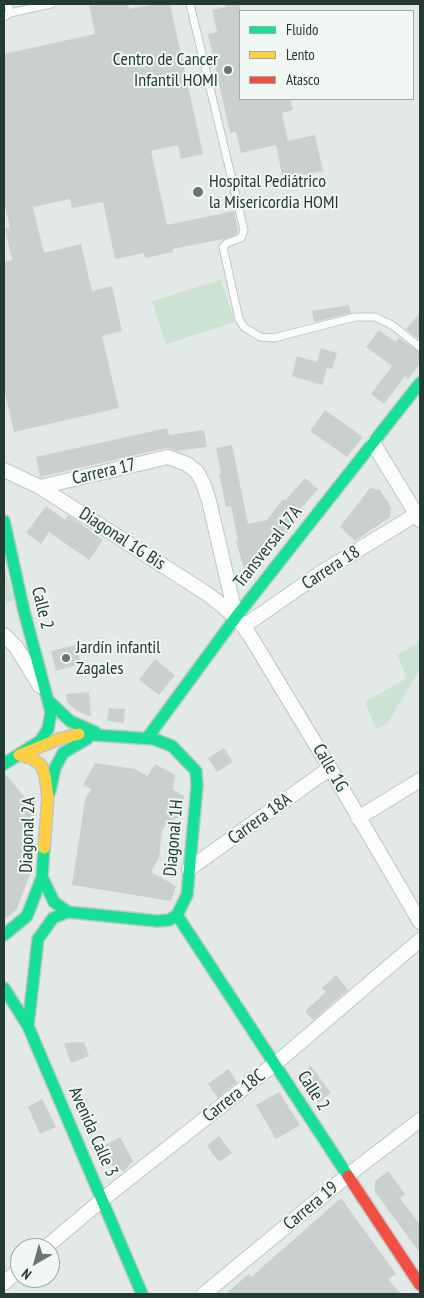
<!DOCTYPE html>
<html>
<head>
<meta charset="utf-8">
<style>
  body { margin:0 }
  #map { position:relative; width:424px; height:1298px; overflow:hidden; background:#e3e9e6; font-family:"PT Sans Narrow",sans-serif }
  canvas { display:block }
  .frame { position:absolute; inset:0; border:5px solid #223b34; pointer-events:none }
  .legend { position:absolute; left:239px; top:10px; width:175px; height:90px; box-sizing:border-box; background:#f1f8f4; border:1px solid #9eaca7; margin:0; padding:6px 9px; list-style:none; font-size:15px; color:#223b34 }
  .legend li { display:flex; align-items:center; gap:10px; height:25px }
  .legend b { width:25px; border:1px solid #9eaca7 }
  .north { position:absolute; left:10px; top:1238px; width:50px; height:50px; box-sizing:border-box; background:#f1f8f4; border:1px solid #9eaca7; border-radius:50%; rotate:218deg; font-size:14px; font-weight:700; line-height:20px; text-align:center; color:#223b34 }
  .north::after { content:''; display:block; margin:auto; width:18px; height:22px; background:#667872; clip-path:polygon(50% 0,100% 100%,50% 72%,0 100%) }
</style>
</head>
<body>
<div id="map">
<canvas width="424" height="1298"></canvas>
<div class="frame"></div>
<ul class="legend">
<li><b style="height:6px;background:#16e098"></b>Fluido</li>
<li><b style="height:6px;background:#ffcf43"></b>Lento</li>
<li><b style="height:6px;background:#f24e42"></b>Atasco</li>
</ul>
<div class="north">N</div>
</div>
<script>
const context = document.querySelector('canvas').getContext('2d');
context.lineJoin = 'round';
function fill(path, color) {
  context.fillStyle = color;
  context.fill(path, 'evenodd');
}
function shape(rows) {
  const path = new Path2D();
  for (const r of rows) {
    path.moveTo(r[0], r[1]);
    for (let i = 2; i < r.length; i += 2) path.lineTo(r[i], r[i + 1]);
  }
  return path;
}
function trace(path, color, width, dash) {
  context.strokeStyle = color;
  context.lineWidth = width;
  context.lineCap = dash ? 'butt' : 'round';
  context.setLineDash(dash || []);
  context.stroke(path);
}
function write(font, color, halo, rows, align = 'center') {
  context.font = font + ' "PT Sans Narrow",sans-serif';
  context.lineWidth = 4;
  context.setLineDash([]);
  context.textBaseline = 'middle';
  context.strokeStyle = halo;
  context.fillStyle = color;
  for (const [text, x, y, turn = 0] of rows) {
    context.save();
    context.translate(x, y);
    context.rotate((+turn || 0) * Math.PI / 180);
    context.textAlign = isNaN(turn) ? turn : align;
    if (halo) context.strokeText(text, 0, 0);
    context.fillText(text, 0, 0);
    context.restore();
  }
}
fill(shape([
  [221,280,235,322,166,344,152,301],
  [4,566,14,600,7,603,4,598],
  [420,642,420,669,387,724,376,729,365,702,407,678,397,655]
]), '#cce2d3');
fill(shape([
  [89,4,128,4,129,9,155,4,170,4,203,154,181,159,178,145,151,151,167,225,234,211,238,230,237,234,224,239,172,249,173,252,145,258,144,253,115,259,103,202,72,208,70,199,33,207,44,253,81,244,92,291,112,286,122,331,102,336,119,408,14,432,4,388,4,262,12,260,5,229,10,228,4,201,4,54,95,34],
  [225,4,240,4,240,99,290,99,293,110,282,113,288,141,315,135,323,171,283,179,276,145,241,153,236,132,230,133,208,34,217,32,212,10,226,7],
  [349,305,351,313,314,322,312,311],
  [420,313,420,340,406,329],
  [379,330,395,342,399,338,420,352,420,364,408,379,405,376,384,404,371,394,392,366,366,347],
  [321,348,337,353,332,369,327,368,322,385,292,376,297,356,317,362],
  [325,410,363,437,347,457,310,431],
  [167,428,169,435,204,430,207,447,177,451,166,448,40,477,36,457],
  [232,445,248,524,267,520,283,499,286,500,305,478,318,489,299,511,302,514,248,583,236,541,238,541,231,506,226,507,219,473,221,473,216,448],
  [370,488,380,490,391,507,390,517,355,541,340,527],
  [46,506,65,520,68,515,103,540,89,560,49,532,41,544,26,533],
  [76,645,81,664,56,671,51,651],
  [155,659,175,675,159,695,139,680],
  [89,692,91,716,89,716,77,711,67,702,66,694],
  [109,708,125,709,124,723,107,721],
  [224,748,233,762,217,772,208,758],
  [95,763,135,769,148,776,155,764,175,775,173,790,184,796,182,816,167,822,162,831,159,858,151,872,176,886,171,901,72,885,85,800,91,789,83,785],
  [6,775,28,801,36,801,30,874,17,909,4,920,4,776],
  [336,975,348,990,313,1020,305,1011,326,992,322,988],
  [84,1042,89,1056,71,1063,64,1043],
  [311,1066,331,1093,318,1103,298,1076],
  [228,1069,237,1082,218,1098,208,1084],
  [279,1092,300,1125,276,1139,256,1105],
  [42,1099,56,1127,40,1134,28,1107],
  [219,1136,232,1153,219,1162,207,1146],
  [120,1137,133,1161,124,1171,113,1167,102,1147],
  [388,1171,405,1194,400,1198,420,1225,420,1253,375,1192,375,1181],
  [341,1198,396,1274,388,1279,401,1294,225,1294,249,1274,251,1277]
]), '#cad0cd');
const lane = shape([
  [8,4,10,13],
  [190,4,244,230,241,238,227,243,223,247,239,319,244,327,260,337,274,338,355,317,375,317,392,325,420,347],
  [4,17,10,13,51,4]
]);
const street = shape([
  [373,443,420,520],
  [4,470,40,487,209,595,236,617,249,634,330,768,420,922],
  [40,487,168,457,187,464,197,472,203,483,209,501,236,617],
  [244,626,319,574,420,512],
  [4,635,16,647,40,686],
  [358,818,420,780],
  [189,869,330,768],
  [45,1248,103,1199,282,1058,420,940],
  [4,1283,20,1269],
  [204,1294,348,1175,420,1120]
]);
const fast = shape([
  [4,521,24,611,51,712,48,729,40,741,4,764],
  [50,702,70,721,95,732],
  [148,737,236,617,420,383],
  [50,791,55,768,63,753,87,739],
  [44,848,42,877,54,902,68,912,157,921,169,920,177,915,187,895,197,786,196,771,172,746,154,739,79,734],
  [177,915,348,1176],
  [4,935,27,916,42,877],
  [4,988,28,1026,142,1294],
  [28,1026,38,939,53,918,68,912]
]);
const slow = shape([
  [44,848,48,797,45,775,41,765,31,758,19,755,59,739,79,734]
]);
const jam = shape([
  [348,1176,420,1285]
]);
trace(lane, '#c0c6c3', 9);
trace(street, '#c0c6c3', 16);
trace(fast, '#bfc6c3', 14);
trace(slow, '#bfc6c3', 14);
trace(jam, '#bfc6c3', 14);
trace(lane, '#fbfcfb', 7);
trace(street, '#fbfcfb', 14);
trace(fast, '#16e098', 11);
trace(slow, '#ffcf43', 11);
trace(jam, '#f24e42', 11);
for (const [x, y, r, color] of [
  [228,70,5,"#667872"],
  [198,192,6,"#667872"],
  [66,658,5,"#667872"]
]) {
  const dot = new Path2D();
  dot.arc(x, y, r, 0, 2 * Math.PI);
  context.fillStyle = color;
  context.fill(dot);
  trace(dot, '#f1f8f4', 2);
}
write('18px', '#223b34', '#f1f8f4', [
  ["Centro de Cancer",218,60,"right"],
  ["Infantil HOMI",218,81,"right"],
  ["Hospital Pediátrico",209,182],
  ["la Misericordia HOMI",209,203],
  ["Jardín infantil",76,648],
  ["Zagales",76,669]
], 'left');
write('18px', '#223b34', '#f1f8f4', [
  ["Carrera 17",104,472,-13],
  ["Diagonal 1G Bis",122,539,33],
  ["Transversal 17A",268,547,-52],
  ["Carrera 18",331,568,-33],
  ["Calle 2",42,608,76],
  ["Calle 1G",330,768,60],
  ["Carrera 18A",260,819,-36],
  ["Diagonal 2A",28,835,-88],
  ["Diagonal 1H",174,838,-85],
  ["Calle 2",313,1091,57],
  ["Carrera 18C",234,1096,-38],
  ["Avenida Calle 3",93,1132,66],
  ["Carrera 19",311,1206,-40]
]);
</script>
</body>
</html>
